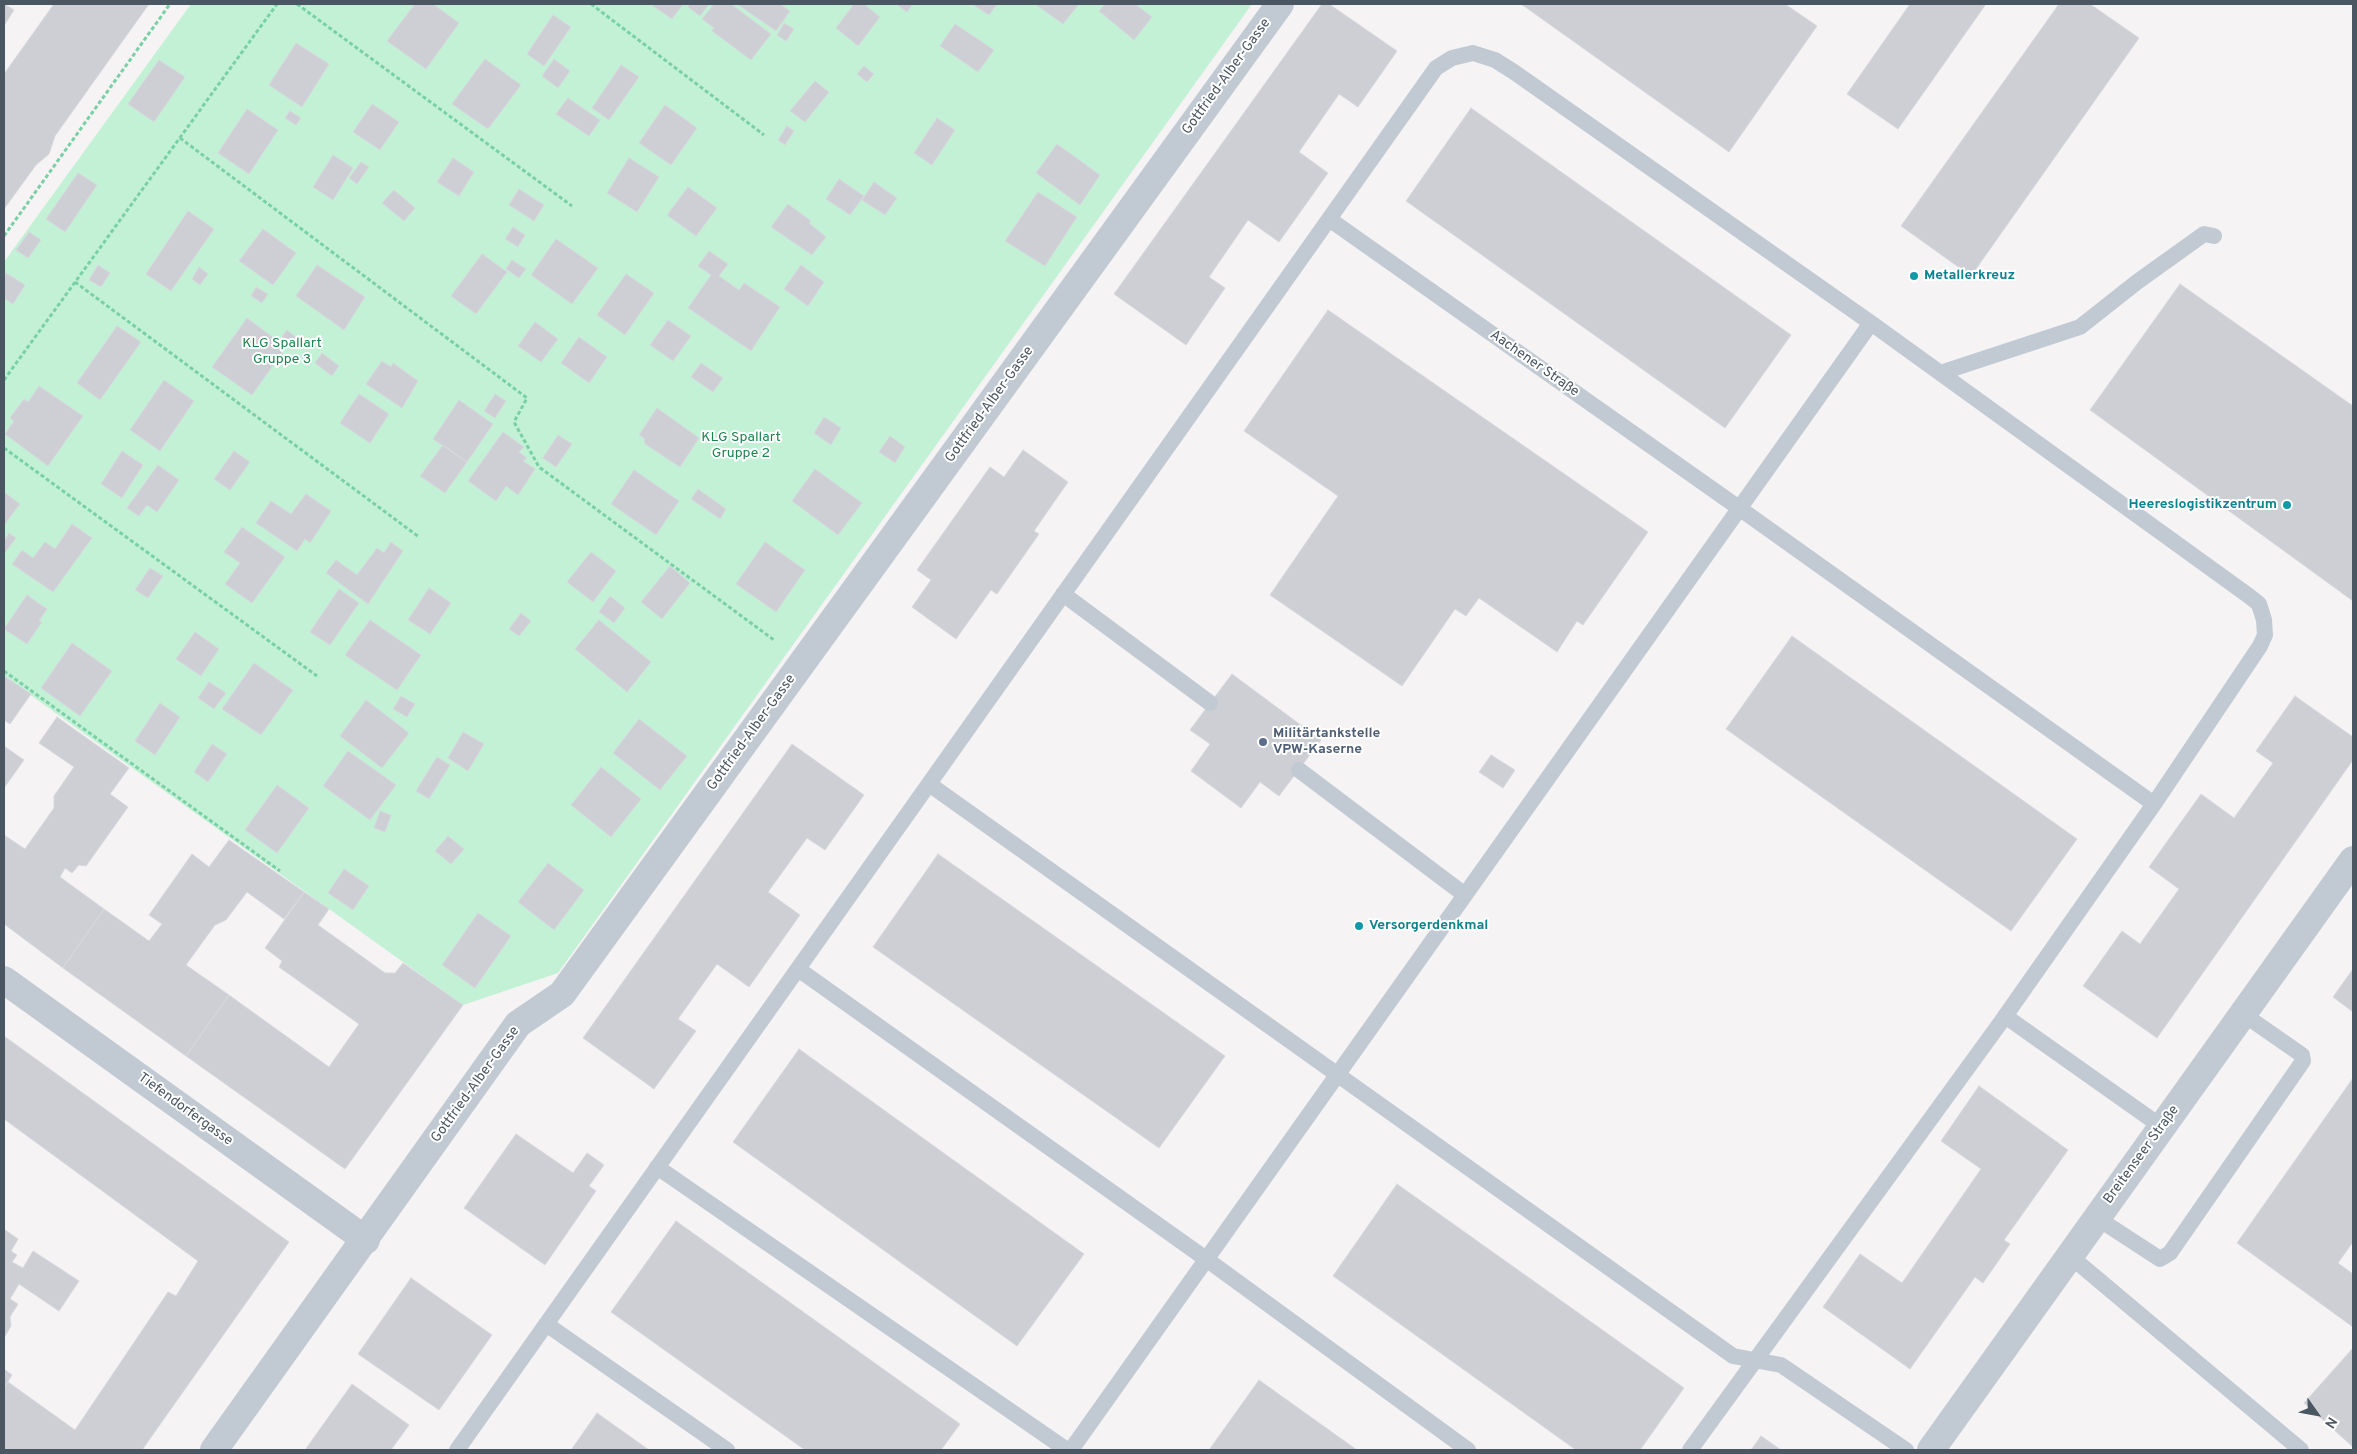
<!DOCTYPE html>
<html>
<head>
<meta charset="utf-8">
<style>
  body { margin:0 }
  #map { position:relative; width:2357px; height:1454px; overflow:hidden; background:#f5f3f3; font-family:Overpass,sans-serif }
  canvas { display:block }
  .frame { position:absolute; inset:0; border:5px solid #4a5661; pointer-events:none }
  .north { position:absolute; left:2292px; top:1389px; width:50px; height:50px; -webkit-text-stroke:4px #fff; paint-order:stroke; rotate:122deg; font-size:14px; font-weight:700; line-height:20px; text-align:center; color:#4a5661 }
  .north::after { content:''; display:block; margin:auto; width:18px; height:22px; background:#4a5661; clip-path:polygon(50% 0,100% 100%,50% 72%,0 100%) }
</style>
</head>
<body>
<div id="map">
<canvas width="2357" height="1454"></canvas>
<div class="frame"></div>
<div class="north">N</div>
</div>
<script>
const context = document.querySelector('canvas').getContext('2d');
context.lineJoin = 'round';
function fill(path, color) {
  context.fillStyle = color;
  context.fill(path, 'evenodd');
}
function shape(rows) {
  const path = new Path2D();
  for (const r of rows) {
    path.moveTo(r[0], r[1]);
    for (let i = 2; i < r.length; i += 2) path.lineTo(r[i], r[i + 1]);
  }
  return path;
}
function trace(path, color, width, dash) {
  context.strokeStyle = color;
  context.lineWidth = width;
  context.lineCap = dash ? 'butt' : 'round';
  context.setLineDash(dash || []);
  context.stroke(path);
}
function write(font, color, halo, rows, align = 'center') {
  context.font = font + ' Overpass,sans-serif';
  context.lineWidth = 4;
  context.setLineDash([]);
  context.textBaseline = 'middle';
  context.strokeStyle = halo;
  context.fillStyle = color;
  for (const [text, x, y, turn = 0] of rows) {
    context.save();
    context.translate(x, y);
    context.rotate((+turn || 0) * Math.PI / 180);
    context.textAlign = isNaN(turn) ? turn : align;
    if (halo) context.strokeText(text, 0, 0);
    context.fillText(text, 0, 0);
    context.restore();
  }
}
fill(shape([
  [191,4,1252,4,558,973,463,1005,4,676,4,262]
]), '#c3f1d5');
const building = shape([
  [4,4,14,10,5,24,4,24,4,4],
  [54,4,149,4,55,136,49,154,36,165,4,209,4,74,54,4],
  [415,4,433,4,459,23,426,69,387,41,415,4],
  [655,4,683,4,672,19,653,6,655,4],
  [690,4,709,4,700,16,688,7,690,4],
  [714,4,731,4,771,34,751,60,712,31,714,28,702,19,714,4],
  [737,4,780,4,790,11,776,31,737,4],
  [854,4,864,4,880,17,858,46,836,28,854,4],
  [896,4,913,4,907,12,896,4],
  [972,4,997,4,989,15,972,4],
  [1035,4,1079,4,1063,24,1035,4],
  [1105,4,1135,4,1152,17,1134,40,1099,11,1105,4],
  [1322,4,1329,4,1397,51,1358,107,1339,94,1299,152,1328,173,1279,242,1248,220,1209,277,1225,288,1186,345,1114,294,1322,4],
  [1521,4,1785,4,1817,26,1729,152,1521,4],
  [1910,4,1986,4,1898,129,1847,94,1910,4],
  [2059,4,2090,4,2139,38,1971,276,1901,226,2059,4],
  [553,15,571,27,544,66,527,54,553,15],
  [784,23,794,29,786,41,777,35,784,23],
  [955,24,994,50,978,72,940,46,955,24],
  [296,43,329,64,302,107,269,85,296,43],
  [485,59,521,85,488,129,452,104,485,59],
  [554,59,570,71,558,88,542,76,554,59],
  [159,60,185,77,154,122,128,104,159,60],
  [621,65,639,77,609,120,592,108,621,65],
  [864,66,874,74,867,82,857,74,864,66],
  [815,81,829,92,805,122,790,111,815,81],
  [568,98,600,120,589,136,556,114,568,98],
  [372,104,399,122,380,150,353,132,372,104],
  [665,105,697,128,671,165,639,143,665,105],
  [1471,108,1791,335,1725,428,1406,201,1471,108],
  [247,109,278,130,249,174,218,153,247,109],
  [290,111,301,118,296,125,285,118,290,111],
  [937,118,955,130,932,165,914,153,937,118],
  [787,126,794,131,785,145,778,140,787,126],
  [1057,144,1100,175,1080,205,1036,173,1057,144],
  [333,155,353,168,333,200,313,187,333,155],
  [453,158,474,172,459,196,437,182,453,158],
  [629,158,659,177,637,212,607,193,629,158],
  [361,162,369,167,357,184,349,178,361,162],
  [78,173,97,185,65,232,46,219,78,173],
  [839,179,864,196,850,215,826,199,839,179],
  [874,182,897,198,885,215,862,200,874,182],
  [688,187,717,208,696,236,667,215,688,187],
  [519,189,544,205,534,221,509,205,519,189],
  [394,190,415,208,404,221,382,203,394,190],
  [1038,192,1077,217,1045,266,1005,241,1038,192],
  [788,204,811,221,809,223,826,237,812,255,771,227,788,204],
  [188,211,214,229,171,291,146,274,188,211],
  [513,227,525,235,518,247,505,239,513,227],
  [263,229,296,253,273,285,239,261,263,229],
  [29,232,41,240,28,258,16,250,29,232],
  [556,239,598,268,572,304,531,275,556,239],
  [709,251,728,264,719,276,739,290,744,283,780,307,751,351,688,308,711,275,698,266,709,251],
  [482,254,507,272,476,314,451,296,482,254],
  [512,260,526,269,519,278,506,269,512,260],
  [98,265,110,273,101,287,89,280,98,265],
  [317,265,365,297,344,330,296,296,317,265],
  [801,265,824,282,808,306,784,289,801,265],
  [199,267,208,274,200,285,192,279,199,267],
  [6,273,25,285,13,304,4,298,4,278,6,273],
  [626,274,654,293,625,335,597,315,626,274],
  [2180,284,2353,406,2353,601,2090,410,2180,284],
  [256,287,268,294,262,303,251,296,256,287],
  [1328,310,1648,532,1583,625,1577,621,1557,652,1479,598,1466,616,1455,609,1402,686,1270,595,1338,496,1244,431,1328,310],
  [247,318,286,347,252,395,212,367,247,318],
  [668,320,691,336,673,361,650,345,668,320],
  [535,322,558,339,541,362,518,346,535,322],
  [117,326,141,342,100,400,77,383,117,326],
  [287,330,298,339,294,345,282,336,287,330],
  [579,337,607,357,589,383,561,363,579,337],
  [322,353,339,366,332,376,315,363,322,353],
  [382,361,391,367,393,363,418,381,402,408,366,384,382,361],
  [701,363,723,378,713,392,691,377,701,363],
  [164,380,194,401,160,451,130,430,164,380],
  [39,386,83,416,48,466,5,434,14,421,10,418,24,399,28,402,39,386],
  [359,394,389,414,370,443,340,423,359,394],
  [495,394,506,401,495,418,484,411,495,394],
  [459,400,493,424,467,462,433,439,459,400],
  [657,408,699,438,680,467,645,444,644,438,639,435,657,408],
  [824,417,841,428,831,445,814,433,824,417],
  [503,432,524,447,519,452,527,458,523,461,535,469,518,495,506,486,496,501,468,481,503,432],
  [558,435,572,444,556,467,543,458,558,435],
  [890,436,905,447,895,463,879,452,890,436],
  [443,445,467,462,445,493,420,476,443,445],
  [1023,450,1068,482,1034,531,1039,534,997,594,991,590,956,639,912,607,931,580,917,570,990,467,1004,477,1023,450],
  [122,451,143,465,122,498,101,484,122,451],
  [234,451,250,462,230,490,214,479,234,451],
  [158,465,179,480,157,512,147,505,139,516,127,508,158,465],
  [815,469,862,503,838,535,792,501,815,469],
  [634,470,679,501,656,535,611,504,634,470],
  [698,489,726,509,720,519,691,499,698,489],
  [4,492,20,504,4,525,4,492],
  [306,494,331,511,310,543,305,539,297,551,256,523,271,501,291,514,306,494],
  [72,524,92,538,53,592,12,564,22,550,33,558,45,542,55,549,72,524],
  [242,527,285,557,252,603,225,584,240,563,224,552,242,527],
  [9,533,16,538,4,554,4,541,9,533],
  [391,542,403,551,368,604,326,573,336,560,357,575,377,548,384,553,391,542],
  [765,542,805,570,776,612,736,584,765,542],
  [591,552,616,571,593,602,567,582,591,552],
  [670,566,690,583,662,619,641,602,670,566],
  [150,568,163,576,148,598,135,590,150,568],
  [429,588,451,603,430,634,408,620,429,588],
  [339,589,359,603,330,645,310,632,339,589],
  [27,595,47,609,39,621,42,622,27,644,4,629,27,595],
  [610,596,625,608,614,623,599,612,610,596],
  [521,613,531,621,519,636,509,629,521,613],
  [370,620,421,655,397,690,345,655,370,620],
  [599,620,651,662,627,692,575,649,599,620],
  [195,632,219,649,201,676,176,659,195,632],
  [1792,636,2077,839,2011,931,1726,729,1792,636],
  [72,643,112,671,80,716,41,688,72,643],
  [254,663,293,690,261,735,222,709,254,663],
  [1232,674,1321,740,1279,796,1260,782,1241,808,1191,771,1210,744,1190,730,1232,674],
  [4,676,31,694,10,724,4,720,4,676],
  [209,682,226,693,214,709,198,698,209,682],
  [401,696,415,704,407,717,393,709,401,696],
  [2295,696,2353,737,2353,760,2157,1038,2083,986,2122,931,2140,944,2179,889,2149,867,2201,794,2234,818,2273,763,2256,751,2295,696],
  [366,700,409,733,382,768,340,736,366,700],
  [160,703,180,717,155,755,135,741,160,703],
  [57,717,129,768,110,794,128,807,86,866,79,865,72,873,65,868,60,877,104,909,63,968,4,924,4,835,25,849,54,808,54,796,74,767,39,743,57,717],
  [639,719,687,756,660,790,613,753,639,719],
  [463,732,484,744,468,771,448,758,463,732],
  [212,744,227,754,208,782,194,772,212,744],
  [792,744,864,795,825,850,807,838,768,892,800,915,749,987,717,964,678,1019,696,1031,654,1089,583,1038,792,744],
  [4,746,24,760,4,788,4,746],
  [348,751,396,785,370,820,323,786,348,751],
  [1491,755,1515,770,1503,788,1479,772,1491,755],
  [437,757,450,765,429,799,416,791,437,757],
  [601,767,641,799,611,837,571,805,601,767],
  [277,785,309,808,277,853,245,830,277,785],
  [380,811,391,815,385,832,374,828,380,811],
  [448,836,464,849,451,864,435,851,448,836],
  [229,840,304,892,284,919,247,892,226,920,215,925,186,965,229,995,186,1056,63,968,104,909,149,941,162,924,149,915,192,854,209,867,229,840],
  [938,854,1225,1056,1159,1148,873,947,938,854],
  [548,863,584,890,554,930,518,902,548,863],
  [344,869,369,886,353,910,328,893,344,869],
  [304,892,329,909,318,925,385,973,395,973,403,963,463,1005,345,1169,186,1056,229,995,329,1067,359,1024,279,967,282,961,265,948,304,892],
  [478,913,511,936,475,988,442,965,478,913],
  [2353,969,2353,1012,2333,997,2353,969],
  [4,1036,289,1242,142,1450,4,1450,4,1388,8,1382,75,1430,168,1292,176,1296,198,1261,4,1119,4,1036],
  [799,1049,1084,1254,1017,1346,733,1142,799,1049],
  [2353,1078,2353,1242,2338,1263,2353,1274,2353,1327,2237,1243,2353,1078],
  [1979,1086,2068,1150,2004,1240,2010,1244,1983,1283,1975,1277,1910,1369,1823,1307,1860,1254,1902,1283,1981,1169,1941,1141,1979,1086],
  [516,1134,573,1173,587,1153,604,1165,589,1186,596,1191,545,1265,464,1208,516,1134],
  [1397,1184,1684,1388,1640,1450,1576,1450,1333,1276,1397,1184],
  [676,1221,960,1424,941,1450,805,1450,611,1312,676,1221],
  [4,1229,18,1239,11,1251,17,1255,12,1262,23,1268,33,1251,79,1281,59,1311,19,1284,10,1299,18,1304,10,1317,11,1326,4,1338,4,1229],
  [411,1278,492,1335,439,1410,358,1354,411,1278],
  [2353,1348,2353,1447,2304,1403,2353,1348],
  [4,1369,12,1375,4,1388,4,1369],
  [1259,1380,1357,1450,1209,1450,1259,1380],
  [352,1384,409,1425,391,1450,305,1450,352,1384],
  [597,1413,649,1450,571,1450,597,1413],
  [1761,1436,1781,1450,1751,1450,1761,1436]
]);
fill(building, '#cdcfd5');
trace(building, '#d7d9de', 1);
trace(shape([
  [297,4,572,206],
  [591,4,764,135],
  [180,138,527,398,514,422,539,467,774,640],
  [4,236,170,4],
  [75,282,419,537],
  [4,380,277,4],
  [4,448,317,676],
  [4,671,280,871]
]), '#7ad0a6', 3, [4, 2.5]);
trace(shape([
  [1329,219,1739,508,2154,804],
  [1940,373,2080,327,2137,282,2204,234,2214,236],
  [1063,594,1210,703],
  [1299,770,1465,895],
  [929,784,1733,1356,1781,1365,1906,1450],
  [798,969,1206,1259,1468,1450],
  [2005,1016,2162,1127],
  [657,1167,1067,1450],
  [2097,1218,2160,1259,2170,1253,2303,1061,2302,1055,2243,1014],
  [2070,1256,2301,1450],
  [546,1324,727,1450],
  [457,1450,1436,68,1452,58,1473,53,1495,60,1514,72,1871,323,2249,596,2259,604,2264,620,2265,635,2260,646,2154,804,2001,1022,1690,1450],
  [1071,1450,1871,323]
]), '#c1cad2', 16);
trace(shape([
  [4,980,366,1240],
  [214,1450,518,1024,562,994,1280,4]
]), '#c1cad2', 28);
trace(shape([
  [1931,1450,2353,860]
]), '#c1cad2', 28);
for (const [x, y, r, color] of [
  [1914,276,5,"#0f9aa8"],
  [2287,505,5,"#0f9aa8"],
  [1263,742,5,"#5c6f8a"],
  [1359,926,5,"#0f9aa8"]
]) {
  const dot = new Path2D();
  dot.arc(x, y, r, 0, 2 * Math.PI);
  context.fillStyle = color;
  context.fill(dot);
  trace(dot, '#fff', 2);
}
write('14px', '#4a5661', '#fff', [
  ["Gottfried-Alber-Gasse",1227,77,-54],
  ["Aachener Straße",1534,364,35],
  ["Gottfried-Alber-Gasse",990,405,-54],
  ["Gottfried-Alber-Gasse",752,733,-54],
  ["Gottfried-Alber-Gasse",476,1085,-54],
  ["Tiefendorfergasse",185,1110,36],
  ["Breitenseer Straße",2142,1155,-54]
]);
write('bold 14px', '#0d838f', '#fff', [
  ["Metallerkreuz",1924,276],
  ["Heereslogistikzentrum",2277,505,"right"],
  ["Versorgerdenkmal",1369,926]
], 'left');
write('14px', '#17864f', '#fff', [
  ["KLG Spallart",282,344],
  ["Gruppe 3",282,360],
  ["KLG Spallart",741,438],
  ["Gruppe 2",741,454]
]);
write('bold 14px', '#4e5e75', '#fff', [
  ["Militärtankstelle",1273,734],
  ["VPW-Kaserne",1273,750]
], 'left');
</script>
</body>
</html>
